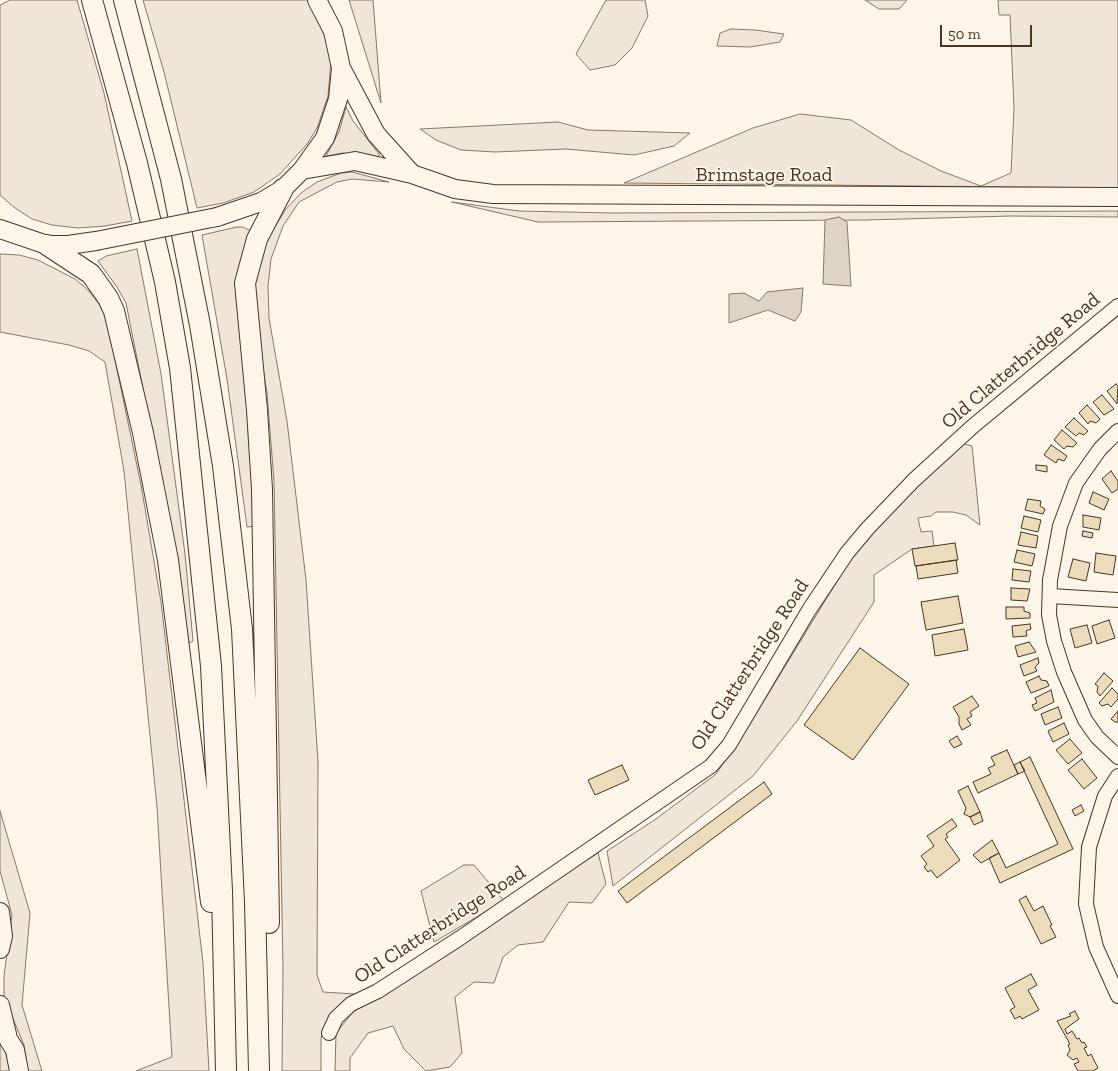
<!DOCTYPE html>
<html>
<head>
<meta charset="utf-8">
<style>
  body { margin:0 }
  #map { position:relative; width:1118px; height:1071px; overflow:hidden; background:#fbf6e9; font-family:"Zilla Slab",serif }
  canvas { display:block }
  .scale { position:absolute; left:940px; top:25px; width:92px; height:22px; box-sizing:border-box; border:2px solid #4a3520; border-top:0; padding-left:6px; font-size:15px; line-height:18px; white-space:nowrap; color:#4a3520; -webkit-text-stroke:4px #fbf6e9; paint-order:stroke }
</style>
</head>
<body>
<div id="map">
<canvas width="1118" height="1071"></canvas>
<div class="scale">50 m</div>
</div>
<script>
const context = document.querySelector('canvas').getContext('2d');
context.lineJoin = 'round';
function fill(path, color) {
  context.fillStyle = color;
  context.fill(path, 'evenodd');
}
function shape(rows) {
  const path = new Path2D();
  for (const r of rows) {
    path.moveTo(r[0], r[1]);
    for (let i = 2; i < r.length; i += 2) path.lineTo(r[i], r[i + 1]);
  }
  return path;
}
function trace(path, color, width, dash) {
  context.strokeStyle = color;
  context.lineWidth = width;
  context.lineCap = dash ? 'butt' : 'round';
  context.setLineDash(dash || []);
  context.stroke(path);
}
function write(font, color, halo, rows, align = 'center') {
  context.font = font + ' "Zilla Slab",serif';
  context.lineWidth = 4;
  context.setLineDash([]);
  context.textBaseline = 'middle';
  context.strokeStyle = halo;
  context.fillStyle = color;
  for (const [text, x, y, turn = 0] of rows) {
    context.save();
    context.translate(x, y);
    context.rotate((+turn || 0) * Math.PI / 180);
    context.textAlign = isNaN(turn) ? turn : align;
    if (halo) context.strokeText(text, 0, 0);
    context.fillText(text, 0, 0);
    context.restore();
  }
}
const green = shape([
  [10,0,77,0,104,93,132,221,105,226,78,228,52,225,32,219,15,208,0,195,0,5,10,0],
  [143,0,309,0,328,44,331,60,328,96,317,128,307,144,280,174,254,192,223,203,197,208,164,72,143,0],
  [349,0,373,0,381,103,349,0],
  [606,0,645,0,648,16,632,48,615,65,590,70,576,54,606,0],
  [865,0,907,0,899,9,879,9,865,0],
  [998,0,1118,0,1118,188,624,183,753,128,800,114,851,120,899,150,941,171,981,186,1011,173,1014,108,1010,15,999,15,998,0],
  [731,29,755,30,784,34,780,42,750,47,717,46,720,33,731,29],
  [346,107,353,121,379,154,379,159,343,153,326,156,339,132,346,107],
  [558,122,588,130,690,133,674,146,634,155,566,149,495,152,461,150,436,140,420,129,558,122],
  [352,172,389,182,352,179,337,182,299,202,283,226,271,259,268,286,269,318,287,421,306,580,318,762,317,975,323,992,354,994,336,1010,324,1028,321,1038,321,1071,282,1071,283,968,274,481,267,393,251,298,260,250,286,209,301,193,317,182,341,173,352,172],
  [452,202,519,211,612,213,1118,211,1118,217,1011,216,866,220,538,222,452,202],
  [237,227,243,227,251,231,249,396,256,526,247,527,227,379,202,235,237,227],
  [137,249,161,374,185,554,193,641,189,643,164,494,126,303,117,287,98,261,106,256,137,249],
  [0,254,19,255,38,260,75,279,88,290,99,304,107,321,141,485,161,602,203,963,209,1071,136,1071,172,1057,157,807,124,471,105,362,89,351,69,345,0,332,0,254],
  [961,443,972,446,980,525,966,515,953,512,936,512,931,516,918,518,921,532,932,531,934,546,912,549,874,575,874,602,797,721,753,776,613,886,607,851,656,819,716,774,751,722,850,560,867,536,961,443],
  [0,811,30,913,22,1005,42,1071,28,1071,24,1045,4,997,4,976,12,915,0,871,0,811],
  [598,853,606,884,592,903,569,902,543,942,518,945,503,957,494,983,474,982,455,997,462,1053,450,1067,426,1071,404,1049,393,1026,368,1033,350,1058,350,1071,335,1071,336,1033,353,1012,598,853],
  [464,865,474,865,504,901,434,942,421,891,464,865],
  [0,1039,4,1045,10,1071,0,1071,0,1039]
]);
fill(green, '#ede6d9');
trace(green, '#887966', 1);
const water = shape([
  [839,217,847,222,851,286,823,284,825,220,839,217],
  [803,288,801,312,795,321,768,310,729,323,729,294,744,293,759,301,767,292,803,288]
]);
fill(water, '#dcd4c6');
trace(water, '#887966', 1);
const building = shape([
  [1116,384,1118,386,1117,404,1107,391,1116,384],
  [1102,395,1114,409,1104,415,1093,402,1102,395],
  [1087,405,1100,419,1096,423,1090,421,1088,424,1079,413,1087,405],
  [1074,418,1088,431,1084,435,1079,433,1076,436,1065,427,1074,418],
  [1062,430,1077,443,1073,447,1067,446,1064,449,1054,440,1062,430],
  [1051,445,1067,456,1064,461,1058,459,1056,463,1044,455,1051,445],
  [1036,465,1047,466,1047,472,1036,470,1036,465],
  [1111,471,1118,481,1118,489,1112,493,1102,479,1111,471],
  [1093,492,1109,499,1104,510,1089,503,1093,492],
  [1028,499,1041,501,1040,506,1045,509,1043,514,1025,510,1028,499],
  [1083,515,1101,518,1099,530,1083,527,1083,515],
  [1024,516,1041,520,1038,532,1021,528,1024,516],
  [1083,531,1093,533,1092,538,1082,536,1083,531],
  [1021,532,1038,536,1036,548,1018,545,1021,532],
  [955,543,958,560,915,566,912,549,955,543],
  [1017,550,1035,554,1032,566,1014,562,1017,550],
  [1096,553,1116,556,1113,575,1094,572,1096,553],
  [1073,559,1090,563,1086,581,1068,577,1073,559],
  [956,560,958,573,918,579,916,566,956,560],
  [1013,569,1031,571,1029,582,1012,580,1013,569],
  [1011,588,1030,589,1027,601,1011,600,1011,588],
  [958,596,963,623,926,630,921,602,958,596],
  [1006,607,1024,607,1024,611,1030,613,1030,618,1006,619,1006,607],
  [1109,620,1115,638,1097,644,1092,626,1109,620],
  [1030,624,1031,629,1026,631,1027,636,1013,637,1012,626,1030,624],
  [1087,625,1092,643,1075,648,1070,629,1087,625],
  [964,629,968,650,935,656,932,635,964,629],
  [1029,642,1036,652,1018,657,1015,646,1029,642],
  [860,648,909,684,853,760,804,725,860,648],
  [1038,658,1039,663,1035,667,1037,671,1024,676,1020,665,1038,658],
  [1104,673,1113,681,1100,696,1097,692,1098,686,1095,684,1104,673],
  [1039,676,1041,680,1047,681,1049,686,1031,693,1026,682,1039,676],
  [1112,688,1118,694,1118,699,1111,707,1108,704,1102,706,1099,703,1112,688],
  [1051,690,1054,702,1035,711,1032,705,1037,703,1035,698,1051,690],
  [972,696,979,706,970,712,972,716,967,719,971,725,962,730,959,724,959,717,953,707,972,696],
  [1058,707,1062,718,1045,725,1041,714,1058,707],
  [1118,711,1118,722,1115,722,1111,719,1118,711],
  [1064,723,1069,734,1053,742,1048,731,1064,723],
  [957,736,962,744,954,748,949,741,957,736],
  [1070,739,1082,753,1068,764,1056,750,1070,739],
  [1007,750,1018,774,978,793,973,782,991,774,988,768,995,765,991,757,1007,750],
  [1030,757,1073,849,1000,883,989,858,999,853,1006,868,1058,844,1020,762,1030,757],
  [1082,759,1097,778,1084,789,1068,770,1082,759],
  [1020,762,1025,771,1018,774,1014,765,1020,762],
  [622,765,629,780,595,795,588,780,622,765],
  [764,782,772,794,627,903,618,891,764,782],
  [968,786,980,812,970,817,964,814,966,808,958,791,968,786],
  [1081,805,1084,811,1075,816,1072,810,1081,805],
  [980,812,983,821,974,825,970,817,980,812],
  [952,819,957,826,946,834,948,837,945,839,960,860,937,878,931,870,928,872,924,867,927,864,921,856,934,846,927,836,952,819],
  [992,840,999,853,981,863,973,855,992,840],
  [1026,896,1034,911,1043,906,1052,925,1050,926,1056,937,1041,944,1019,900,1026,896],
  [1031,974,1037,985,1028,990,1039,1010,1022,1019,1020,1016,1015,1019,1010,1010,1015,1007,1005,988,1031,974],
  [1075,1011,1079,1019,1065,1029,1067,1034,1072,1031,1077,1039,1079,1038,1082,1043,1084,1042,1087,1047,1084,1048,1088,1056,1091,1054,1098,1068,1093,1071,1078,1071,1074,1064,1079,1062,1077,1058,1073,1060,1067,1055,1070,1050,1068,1045,1070,1044,1057,1021,1071,1016,1069,1014,1075,1011]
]);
fill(building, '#ecdcbc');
trace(building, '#4a3520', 1);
const minor = shape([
  [1118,431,1100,449,1076,483,1060,526,1050,580,1049,615,1054,641,1064,672,1085,720,1097,737,1118,757],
  [1050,596,1118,600],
  [1118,776,1105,796,1089,847,1086,904,1096,947,1118,996],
  [329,1033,336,1018,351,1004,378,991,460,938,711,766,729,745,809,610,847,553,868,528,914,480,972,427,1118,306]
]);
const major = shape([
  [341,68,376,134,412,174],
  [302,170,355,161,412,174,455,189,493,194,1118,197],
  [217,217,261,202,283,189,302,170,325,138,338,99,341,68,333,31,317,0],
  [0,229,47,245,68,245,96,241],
  [0,912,3,936,0,949],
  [0,1005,7,1034],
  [0,1026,15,1050,19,1071]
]);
const highway = shape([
  [92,0,137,163,165,282,180,368,211,666,222,891,226,1071],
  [124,0,171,179,200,325,223,466,242,629,255,902,259,1071],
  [47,245,91,274,108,298,114,311,143,433,168,560,211,902],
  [269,923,262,489,257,410,245,283,257,239,283,189]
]);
trace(minor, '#4a3520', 16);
trace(major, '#4a3520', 20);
trace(highway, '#4a3520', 22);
trace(minor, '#fbf6e9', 14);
trace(major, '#fbf6e9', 18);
trace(highway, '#fbf6e9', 20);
const majorBridge = shape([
  [96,241,217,217]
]);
trace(majorBridge, '#4a3520', 20, []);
trace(majorBridge, '#fbf6e9', 18);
write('20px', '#4a3520', '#fbf6e9', [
  ["Brimstage Road",764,175],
  ["Old Clatterbridge Road",1021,361,-40],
  ["Old Clatterbridge Road",750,665,-57],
  ["Old Clatterbridge Road",440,925,-33]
]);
</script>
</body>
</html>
